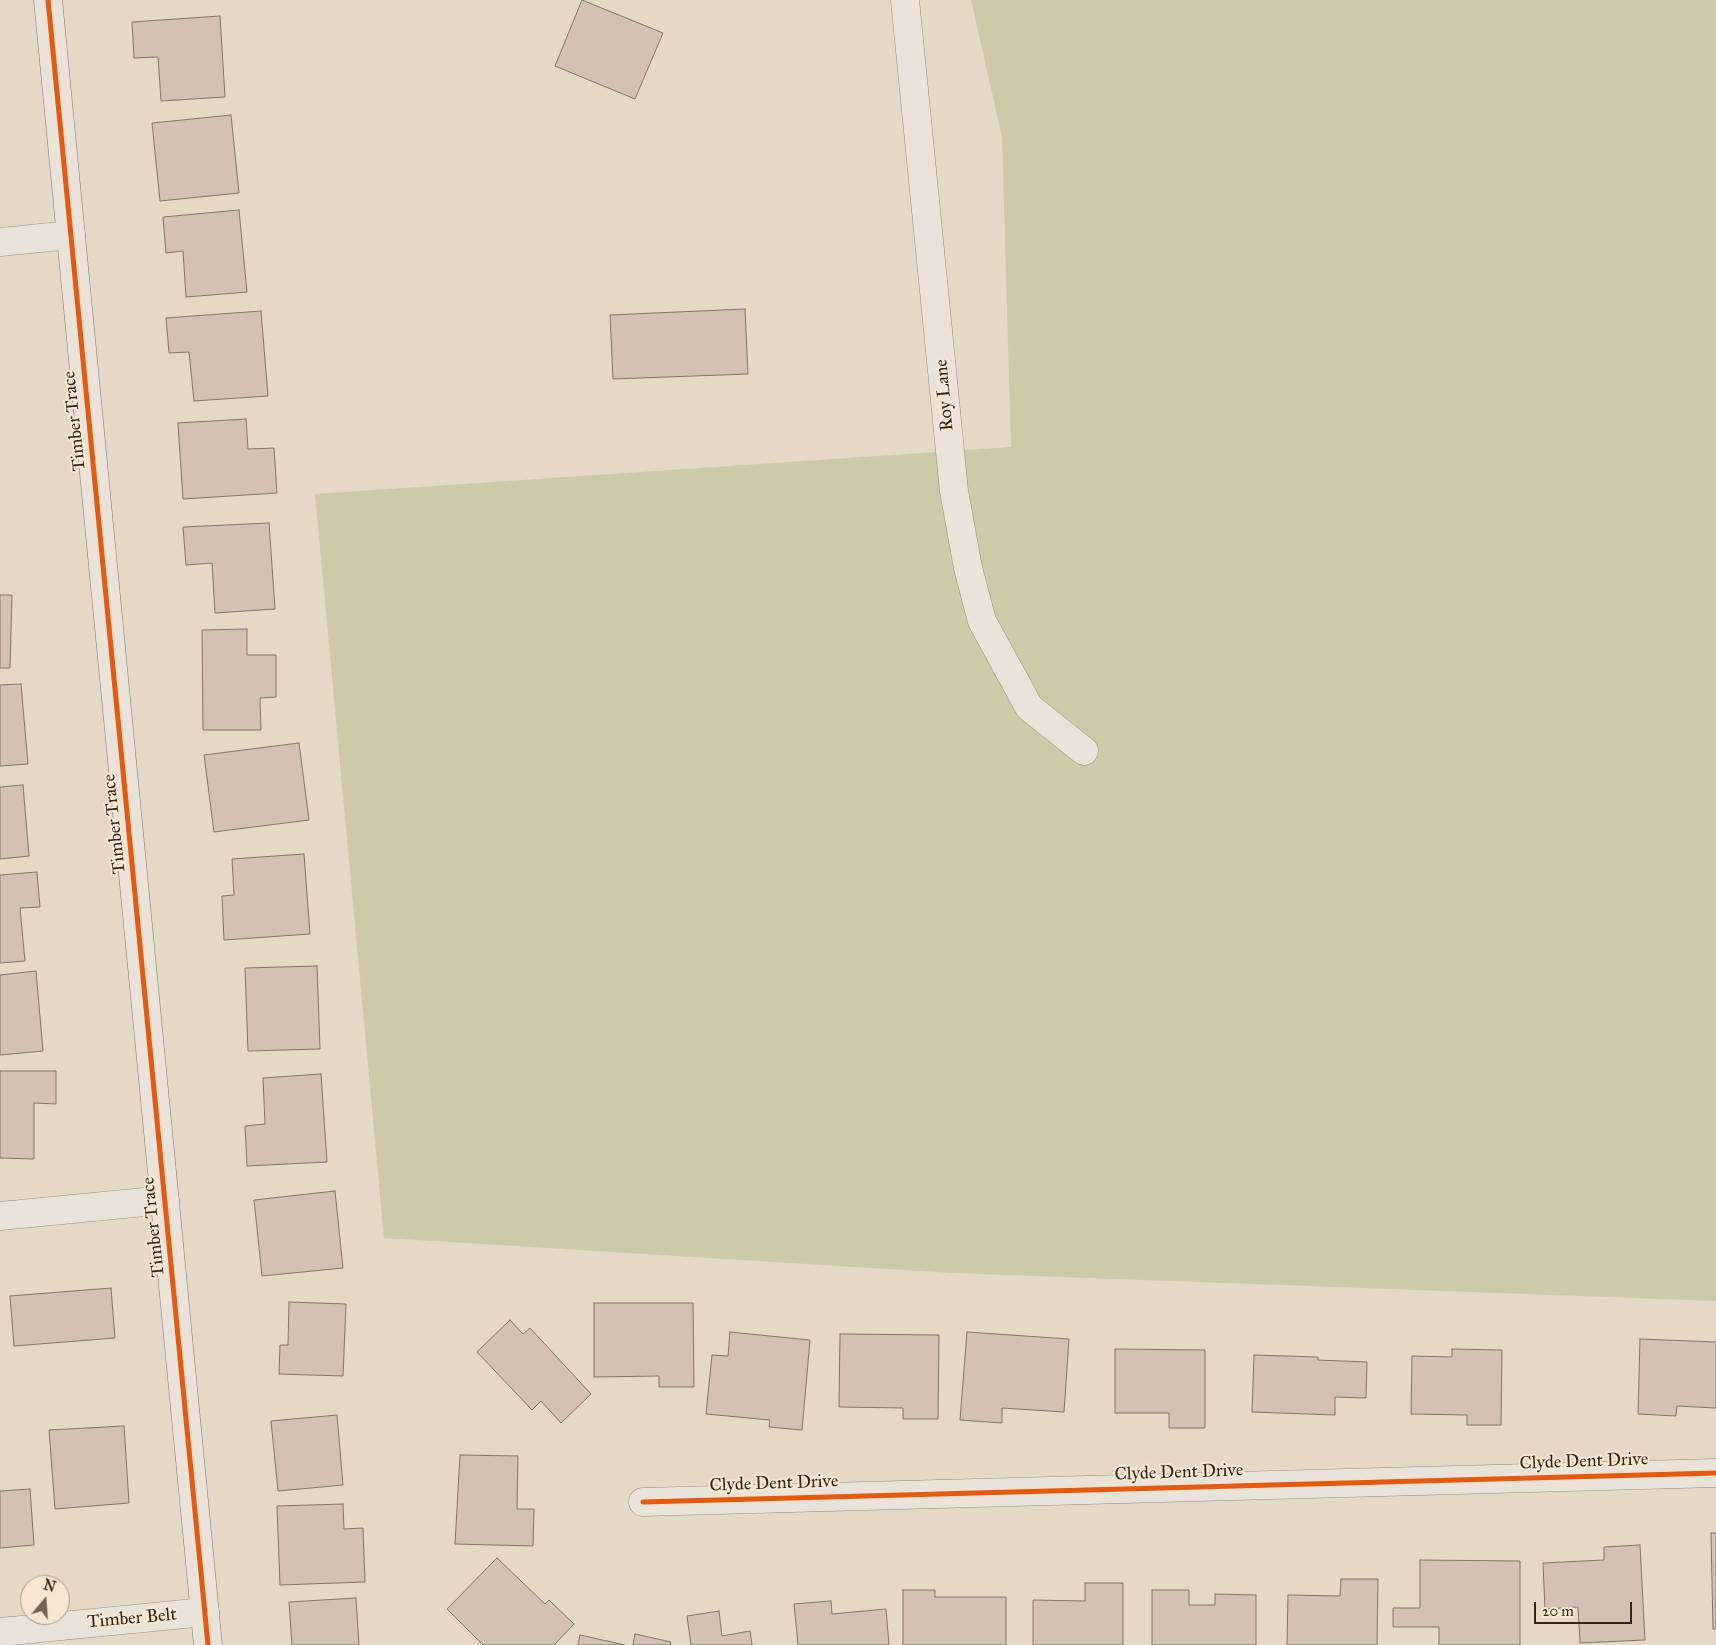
<!DOCTYPE html>
<html>
<head>
<meta charset="utf-8">
<style>
  body { margin:0 }
  #map { position:relative; width:1716px; height:1645px; overflow:hidden; background:#e5d8c6; font-family:"IM FELL Great Primer",serif }
  canvas { display:block }
  .north { position:absolute; left:20px; top:1575px; width:50px; height:50px; box-sizing:border-box; background:#f7e6d2; border:1px solid #a99988; border-radius:50%; rotate:18deg; font-size:14px; font-weight:700; line-height:20px; text-align:center; color:#332518 }
  .north::after { content:''; display:block; margin:auto; width:18px; height:22px; background:#716455; clip-path:polygon(50% 0,100% 100%,50% 72%,0 100%) }
  .scale { position:absolute; left:1534px; top:1602px; width:98px; height:22px; box-sizing:border-box; border:2px solid #332518; border-top:0; padding-left:6px; font-size:15px; line-height:18px; white-space:nowrap; color:#332518; -webkit-text-stroke:4px #f7e6d2; paint-order:stroke }
</style>
</head>
<body>
<div id="map">
<canvas width="1716" height="1645"></canvas>
<div class="north">N</div>
<div class="scale">20 m</div>
</div>
<script>
const context = document.querySelector('canvas').getContext('2d');
context.lineJoin = 'round';
function fill(path, color) {
  context.fillStyle = color;
  context.fill(path, 'evenodd');
}
function shape(rows) {
  const path = new Path2D();
  for (const r of rows) {
    path.moveTo(r[0], r[1]);
    for (let i = 2; i < r.length; i += 2) path.lineTo(r[i], r[i + 1]);
  }
  return path;
}
function trace(path, color, width, dash) {
  context.strokeStyle = color;
  context.lineWidth = width;
  context.lineCap = dash ? 'butt' : 'round';
  context.setLineDash(dash || []);
  context.stroke(path);
}
function write(font, color, halo, rows, align = 'center') {
  context.font = font + ' "IM FELL Great Primer",serif';
  context.lineWidth = 4;
  context.setLineDash([]);
  context.textBaseline = 'middle';
  context.strokeStyle = halo;
  context.fillStyle = color;
  for (const [text, x, y, turn = 0] of rows) {
    context.save();
    context.translate(x, y);
    context.rotate((+turn || 0) * Math.PI / 180);
    context.textAlign = isNaN(turn) ? turn : align;
    if (halo) context.strokeText(text, 0, 0);
    context.fillText(text, 0, 0);
    context.restore();
  }
}
fill(shape([
  [971,0,1716,0,1716,1301,953,1273,384,1238,315,494,1011,447,1002,137]
]), '#cdcaa8');
const building = shape([
  [582,0,663,33,635,99,555,66,582,0],
  [220,16,225,97,161,101,158,57,134,58,132,22,220,16],
  [231,115,239,193,160,201,152,123,231,115],
  [239,210,247,292,186,297,183,251,166,253,163,217,239,210],
  [745,309,748,374,613,379,610,315,745,309],
  [261,311,268,396,194,401,189,352,169,353,166,318,261,311],
  [246,419,248,449,274,448,277,493,183,499,178,423,246,419],
  [269,523,275,609,215,613,212,563,186,565,183,527,269,523],
  [0,595,12,595,10,668,0,668,0,595],
  [247,629,247,655,276,655,276,697,260,698,261,730,203,730,202,630,247,629],
  [21,684,28,764,0,766,0,685,21,684],
  [299,743,309,820,214,832,204,755,299,743],
  [23,785,29,856,0,859,0,787,23,785],
  [304,854,310,934,224,940,222,896,234,895,232,859,304,854],
  [37,872,40,907,20,908,25,961,0,963,0,875,37,872],
  [317,966,320,1049,248,1051,245,968,317,966],
  [36,971,43,1051,0,1055,0,975,36,971],
  [0,1071,56,1071,56,1104,34,1103,34,1159,0,1158,0,1071],
  [321,1074,327,1162,247,1166,245,1126,265,1124,263,1078,321,1074],
  [335,1191,343,1268,262,1276,254,1200,335,1191],
  [111,1288,115,1338,14,1346,10,1296,111,1288],
  [289,1302,346,1304,343,1376,279,1374,280,1345,288,1345,289,1302],
  [594,1303,693,1303,694,1387,659,1387,659,1376,594,1377,594,1303],
  [510,1320,523,1334,530,1328,591,1394,561,1423,541,1401,532,1410,477,1352,510,1320],
  [730,1332,810,1340,802,1430,769,1427,770,1420,706,1414,712,1355,728,1356,730,1332],
  [967,1332,1069,1339,1064,1412,1002,1408,1002,1423,960,1420,967,1332],
  [840,1334,939,1335,938,1419,903,1419,903,1408,839,1407,840,1334],
  [1640,1339,1716,1342,1716,1408,1677,1406,1676,1416,1638,1414,1640,1339],
  [1115,1349,1205,1350,1205,1428,1169,1428,1169,1413,1115,1413,1115,1349],
  [1452,1349,1502,1350,1501,1425,1467,1425,1467,1415,1411,1414,1412,1356,1452,1357,1452,1349],
  [1254,1355,1318,1357,1318,1360,1367,1362,1366,1398,1335,1397,1335,1415,1252,1412,1254,1355],
  [337,1415,343,1485,278,1491,271,1421,337,1415],
  [124,1426,129,1503,55,1509,49,1430,124,1426],
  [460,1455,518,1456,517,1509,534,1509,533,1546,455,1544,460,1455],
  [30,1489,34,1545,0,1548,0,1491,30,1489],
  [343,1504,344,1529,363,1528,365,1582,280,1585,277,1506,343,1504],
  [1711,1533,1716,1533,1716,1629,1713,1629,1711,1533],
  [1640,1545,1645,1640,1580,1643,1578,1607,1545,1609,1543,1563,1604,1560,1604,1547,1640,1545],
  [497,1558,545,1604,549,1600,574,1624,554,1645,483,1645,447,1609,497,1558],
  [1420,1560,1520,1561,1520,1645,1439,1645,1439,1627,1393,1627,1393,1608,1420,1608,1420,1560],
  [1341,1579,1378,1579,1377,1645,1287,1645,1288,1595,1340,1596,1341,1579],
  [1085,1583,1123,1583,1123,1645,1033,1645,1033,1600,1085,1601,1085,1583],
  [903,1590,935,1590,935,1597,1006,1597,1006,1645,903,1645,903,1590],
  [1152,1590,1189,1590,1189,1605,1215,1605,1215,1594,1256,1595,1256,1645,1152,1645,1152,1590],
  [356,1598,359,1645,292,1645,289,1602,356,1598],
  [831,1601,832,1614,886,1609,889,1645,798,1645,794,1604,831,1601],
  [719,1611,722,1636,750,1631,752,1645,691,1645,687,1616,719,1611],
  [635,1634,671,1642,670,1645,633,1645,635,1634],
  [580,1635,625,1645,578,1645,580,1635]
]);
fill(building, '#d3c1b5');
trace(building, '#7e766b', 1);
const street = shape([
  [905,0,954,491,968,568,982,621,1029,707,1084,751],
  [0,242,71,235],
  [0,1216,165,1200],
  [643,1502,1716,1473],
  [0,1632,205,1612]
]);
const secondary = shape([
  [48,0,208,1645]
]);
trace(street, '#978e82', 29);
trace(secondary, '#7e766b', 29);
trace(street, '#eae3da', 28);
trace(secondary, '#eae3da', 28);
trace(shape([
  [48,0,208,1645],
  [643,1502,1716,1473]
]), '#e8590c', 5);
write('18px', '#332518', '#f7e6d2', [
  ["Roy Lane",945,395,-95],
  ["Timber Trace",75,421,-96],
  ["Timber Trace",115,824,-96],
  ["Timber Trace",154,1227,-96],
  ["Clyde Dent Drive",1584,1462,-2],
  ["Clyde Dent Drive",1179,1473,-2],
  ["Clyde Dent Drive",774,1484,-2],
  ["Timber Belt",132,1619,-5]
]);
</script>
</body>
</html>
